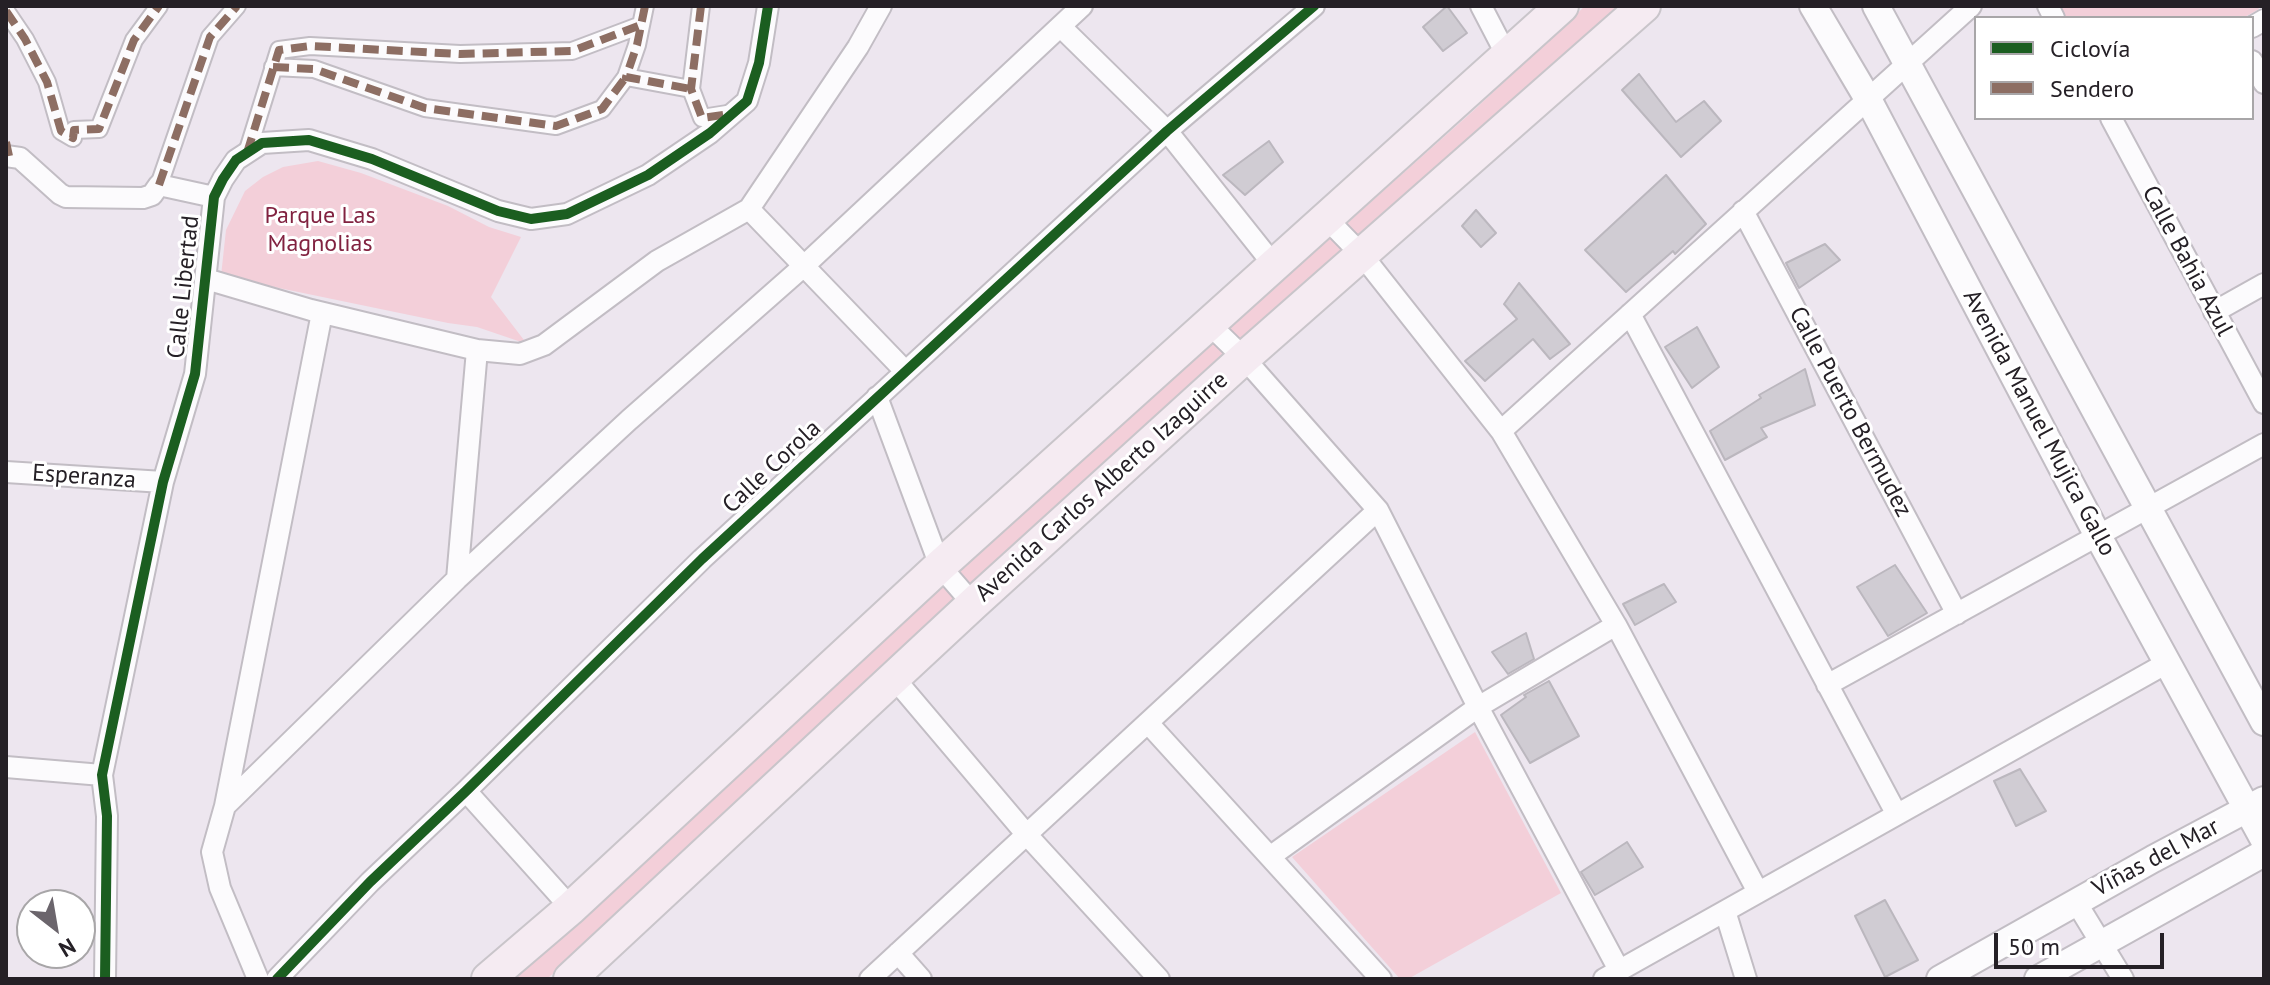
<!DOCTYPE html>
<html>
<head>
<meta charset="utf-8">
<style>
  body { margin:0 }
  #map { position:relative; width:2270px; height:985px; overflow:hidden; background:#ede6ef; font-family:"PT Sans",sans-serif }
  canvas { display:block }
  .frame { position:absolute; inset:0; border:8px solid #252026; pointer-events:none }
  .legend { position:absolute; left:1974px; top:16px; width:280px; height:104px; box-sizing:border-box; background:#fff; border:2px solid #a8a6a8; margin:0; padding:10px 14px; list-style:none; font-size:24px; color:#252026 }
  .legend li { display:flex; align-items:center; gap:16px; height:40px }
  .legend b { width:40px; border:2px solid #a8a6a8 }
  .north { position:absolute; left:16px; top:889px; width:80px; height:80px; box-sizing:border-box; background:#fff; border:2px solid #a8a6a8; border-radius:50%; rotate:149deg; font-size:22px; font-weight:700; line-height:32px; text-align:center; color:#252026 }
  .north::after { content:''; display:block; margin:auto; width:28px; height:36px; background:#6b656c; clip-path:polygon(50% 0,100% 100%,50% 72%,0 100%) }
  .scale { position:absolute; left:1994px; top:933px; width:170px; height:36px; box-sizing:border-box; border:4px solid #252026; border-top:0; padding-left:10px; font-size:24px; line-height:28px; white-space:nowrap; color:#252026; -webkit-text-stroke:6px #fff; paint-order:stroke }
</style>
</head>
<body>
<div id="map">
<canvas width="2270" height="985"></canvas>
<div class="frame"></div>
<ul class="legend">
<li><b style="height:10px;background:#1b5e20"></b>Ciclovía</li>
<li><b style="height:10px;background:#8d6e63"></b>Sendero</li>
</ul>
<div class="north">N</div>
<div class="scale">50 m</div>
</div>
<script>
const context = document.querySelector('canvas').getContext('2d');
context.lineJoin = 'round';
function fill(path, color) {
  context.fillStyle = color;
  context.fill(path, 'evenodd');
}
function shape(rows) {
  const path = new Path2D();
  for (const r of rows) {
    path.moveTo(r[0], r[1]);
    for (let i = 2; i < r.length; i += 2) path.lineTo(r[i], r[i + 1]);
  }
  return path;
}
function trace(path, color, width, dash) {
  context.strokeStyle = color;
  context.lineWidth = width;
  context.lineCap = dash ? 'butt' : 'round';
  context.setLineDash(dash || []);
  context.stroke(path);
}
function write(font, color, halo, rows, align = 'center') {
  context.font = font + ' "PT Sans",sans-serif';
  context.lineWidth = 6;
  context.setLineDash([]);
  context.textBaseline = 'middle';
  context.strokeStyle = halo;
  context.fillStyle = color;
  for (const [text, x, y, turn = 0] of rows) {
    context.save();
    context.translate(x, y);
    context.rotate((+turn || 0) * Math.PI / 180);
    context.textAlign = isNaN(turn) ? turn : align;
    if (halo) context.strokeText(text, 0, 0);
    context.fillText(text, 0, 0);
    context.restore();
  }
}
fill(shape([
  [1585,6,1621,6,921,633,547,979,503,979,848,667,1473,111],
  [2058,6,2257,6,2259,9,2243,18,2064,18],
  [318,161,361,173,448,206,489,227,521,237,491,297,527,344,477,327,448,323,221,276,226,230,245,191,263,177,283,167],
  [1475,732,1561,893,1408,979,1400,979,1292,857]
]), '#f3cfd9');
const building = shape([
  [1447,6,1467,33,1443,51,1423,27,1447,6],
  [1639,74,1676,122,1704,101,1721,121,1681,157,1622,90,1639,74],
  [1269,141,1283,162,1245,195,1223,175,1269,141],
  [1666,175,1706,224,1675,254,1673,251,1626,292,1585,250,1666,175],
  [1476,210,1496,233,1481,247,1462,226,1476,210],
  [1825,244,1840,260,1799,288,1786,263,1825,244],
  [1519,283,1570,344,1550,359,1533,339,1485,381,1465,361,1517,319,1504,304,1519,283],
  [1697,327,1719,367,1692,388,1665,347,1697,327],
  [1805,369,1815,405,1761,428,1767,437,1725,460,1710,431,1761,398,1759,395,1805,369],
  [1895,565,1927,613,1888,636,1857,587,1895,565],
  [1664,584,1676,602,1635,625,1623,604,1664,584],
  [1526,633,1534,659,1508,674,1492,652,1526,633],
  [1549,681,1579,736,1530,763,1501,715,1526,697,1524,695,1549,681],
  [2020,769,2046,811,2016,826,1994,781,2020,769],
  [1627,842,1643,867,1595,895,1581,872,1627,842],
  [1885,900,1918,960,1885,977,1855,916,1885,900]
]);
fill(building, '#d0ccd3');
trace(building, '#bbb7be', 2);
const pedestrian = shape([
  [645,6,637,45,626,77,691,89],
  [701,6,691,89,702,118,733,113],
  [6,11,25,39,47,82,61,131,73,138,74,130,99,129,134,40,159,6],
  [273,67,314,69,425,108,556,126,602,109,626,77],
  [247,153,279,50,310,46,460,54,572,51,641,25],
  [159,185,210,37,237,6]
]);
const minor = shape([
  [1481,6,1506,54],
  [2048,6,2054,18],
  [1061,27,1167,131,1273,264],
  [2252,27,2264,20],
  [2252,61,2264,83],
  [2111,118,2264,403],
  [6,156,20,158,60,194,66,197,143,198,152,195,159,185,214,197],
  [749,209,905,371],
  [1743,211,1957,614],
  [1326,218,1362,255,1501,431,1616,625,1758,892],
  [206,279,311,310,477,350,520,354,544,345,657,261,749,209,858,47,881,6],
  [2214,312,2264,284],
  [1630,314,1896,813],
  [1209,324,1244,358,1378,510,1478,707,1619,970],
  [877,397,940,566,973,604],
  [1501,431,1971,6],
  [6,472,163,482],
  [457,579,477,350],
  [894,678,1027,835,1159,979],
  [1827,685,2264,444],
  [1148,723,1381,979],
  [6,767,102,775],
  [466,791,571,908],
  [225,806,457,579,629,420,805,265,1082,6],
  [1271,856,1478,707,1616,625],
  [2076,902,2123,979],
  [1725,911,1746,979],
  [898,953,921,979],
  [105,979,107,816,102,775,163,482,195,374,214,197,223,179,236,160,262,143,309,140,372,159,498,211,531,219,567,214,648,175,710,133,747,101,759,63,768,6],
  [258,979,220,888,212,852,225,806,322,313],
  [277,979,370,882,466,791,702,559,1167,131,1314,6],
  [870,979,1378,510],
  [1604,979,2167,663]
]);
const tertiary = shape([
  [1813,6,1868,99,2098,536,2264,840],
  [1876,6,2264,722],
  [1940,979,2153,859,2264,800],
  [2038,979,2264,853]
]);
const primary = shape([
  [488,979,571,908,940,566,1562,6],
  [570,979,973,604,1244,358,1644,6]
]);
trace(pedestrian, '#c2bdc4', 20);
trace(minor, '#c2bdc4', 24);
trace(tertiary, '#c2bdc4', 30);
trace(primary, '#c9c5ca', 36);
trace(pedestrian, '#fcfbfd', 16);
trace(minor, '#fcfbfd', 20);
trace(tertiary, '#fcfbfd', 26);
trace(primary, '#f5ebf2', 32);
trace(shape([
  [645,6,637,45,626,77,691,89],
  [701,6,691,89,702,118,729,114],
  [6,11,25,39,47,82,61,131,73,138,74,130,99,129,134,40,159,6],
  [273,67,314,69,425,108,556,126,602,109,626,77],
  [6,142,9,156],
  [247,153,279,50,310,46,460,54,572,51,641,25],
  [159,185,210,37,237,6]
]), '#8d6e63', 8, [16, 8]);
trace(shape([
  [105,979,107,816,102,775,163,482,195,374,214,197,223,179,236,160,262,143,309,140,372,159,498,211,531,219,567,214,648,175,710,133,747,101,759,63,768,6],
  [277,979,370,882,466,791,702,559,1167,131,1314,6]
]), '#1b5e20', 10);
write('24px', '#812240', '#fff', [
  ["Parque Las",320,216],
  ["Magnolias",320,244]
]);
write('24px', '#252026', '#fff', [
  ["Calle Bahia Azul",2187,261,62],
  ["Calle Libertad",184,287,-84],
  ["Calle Puerto Bermudez",1850,412,62],
  ["Avenida Manuel Mujica Gallo",2039,423,62],
  ["Calle Corola",772,467,-43],
  ["Esperanza",84,477,4],
  ["Avenida Carlos Alberto Izaguirre",1102,487,-42],
  ["Viñas del Mar",2156,858,-28]
]);
</script>
</body>
</html>
